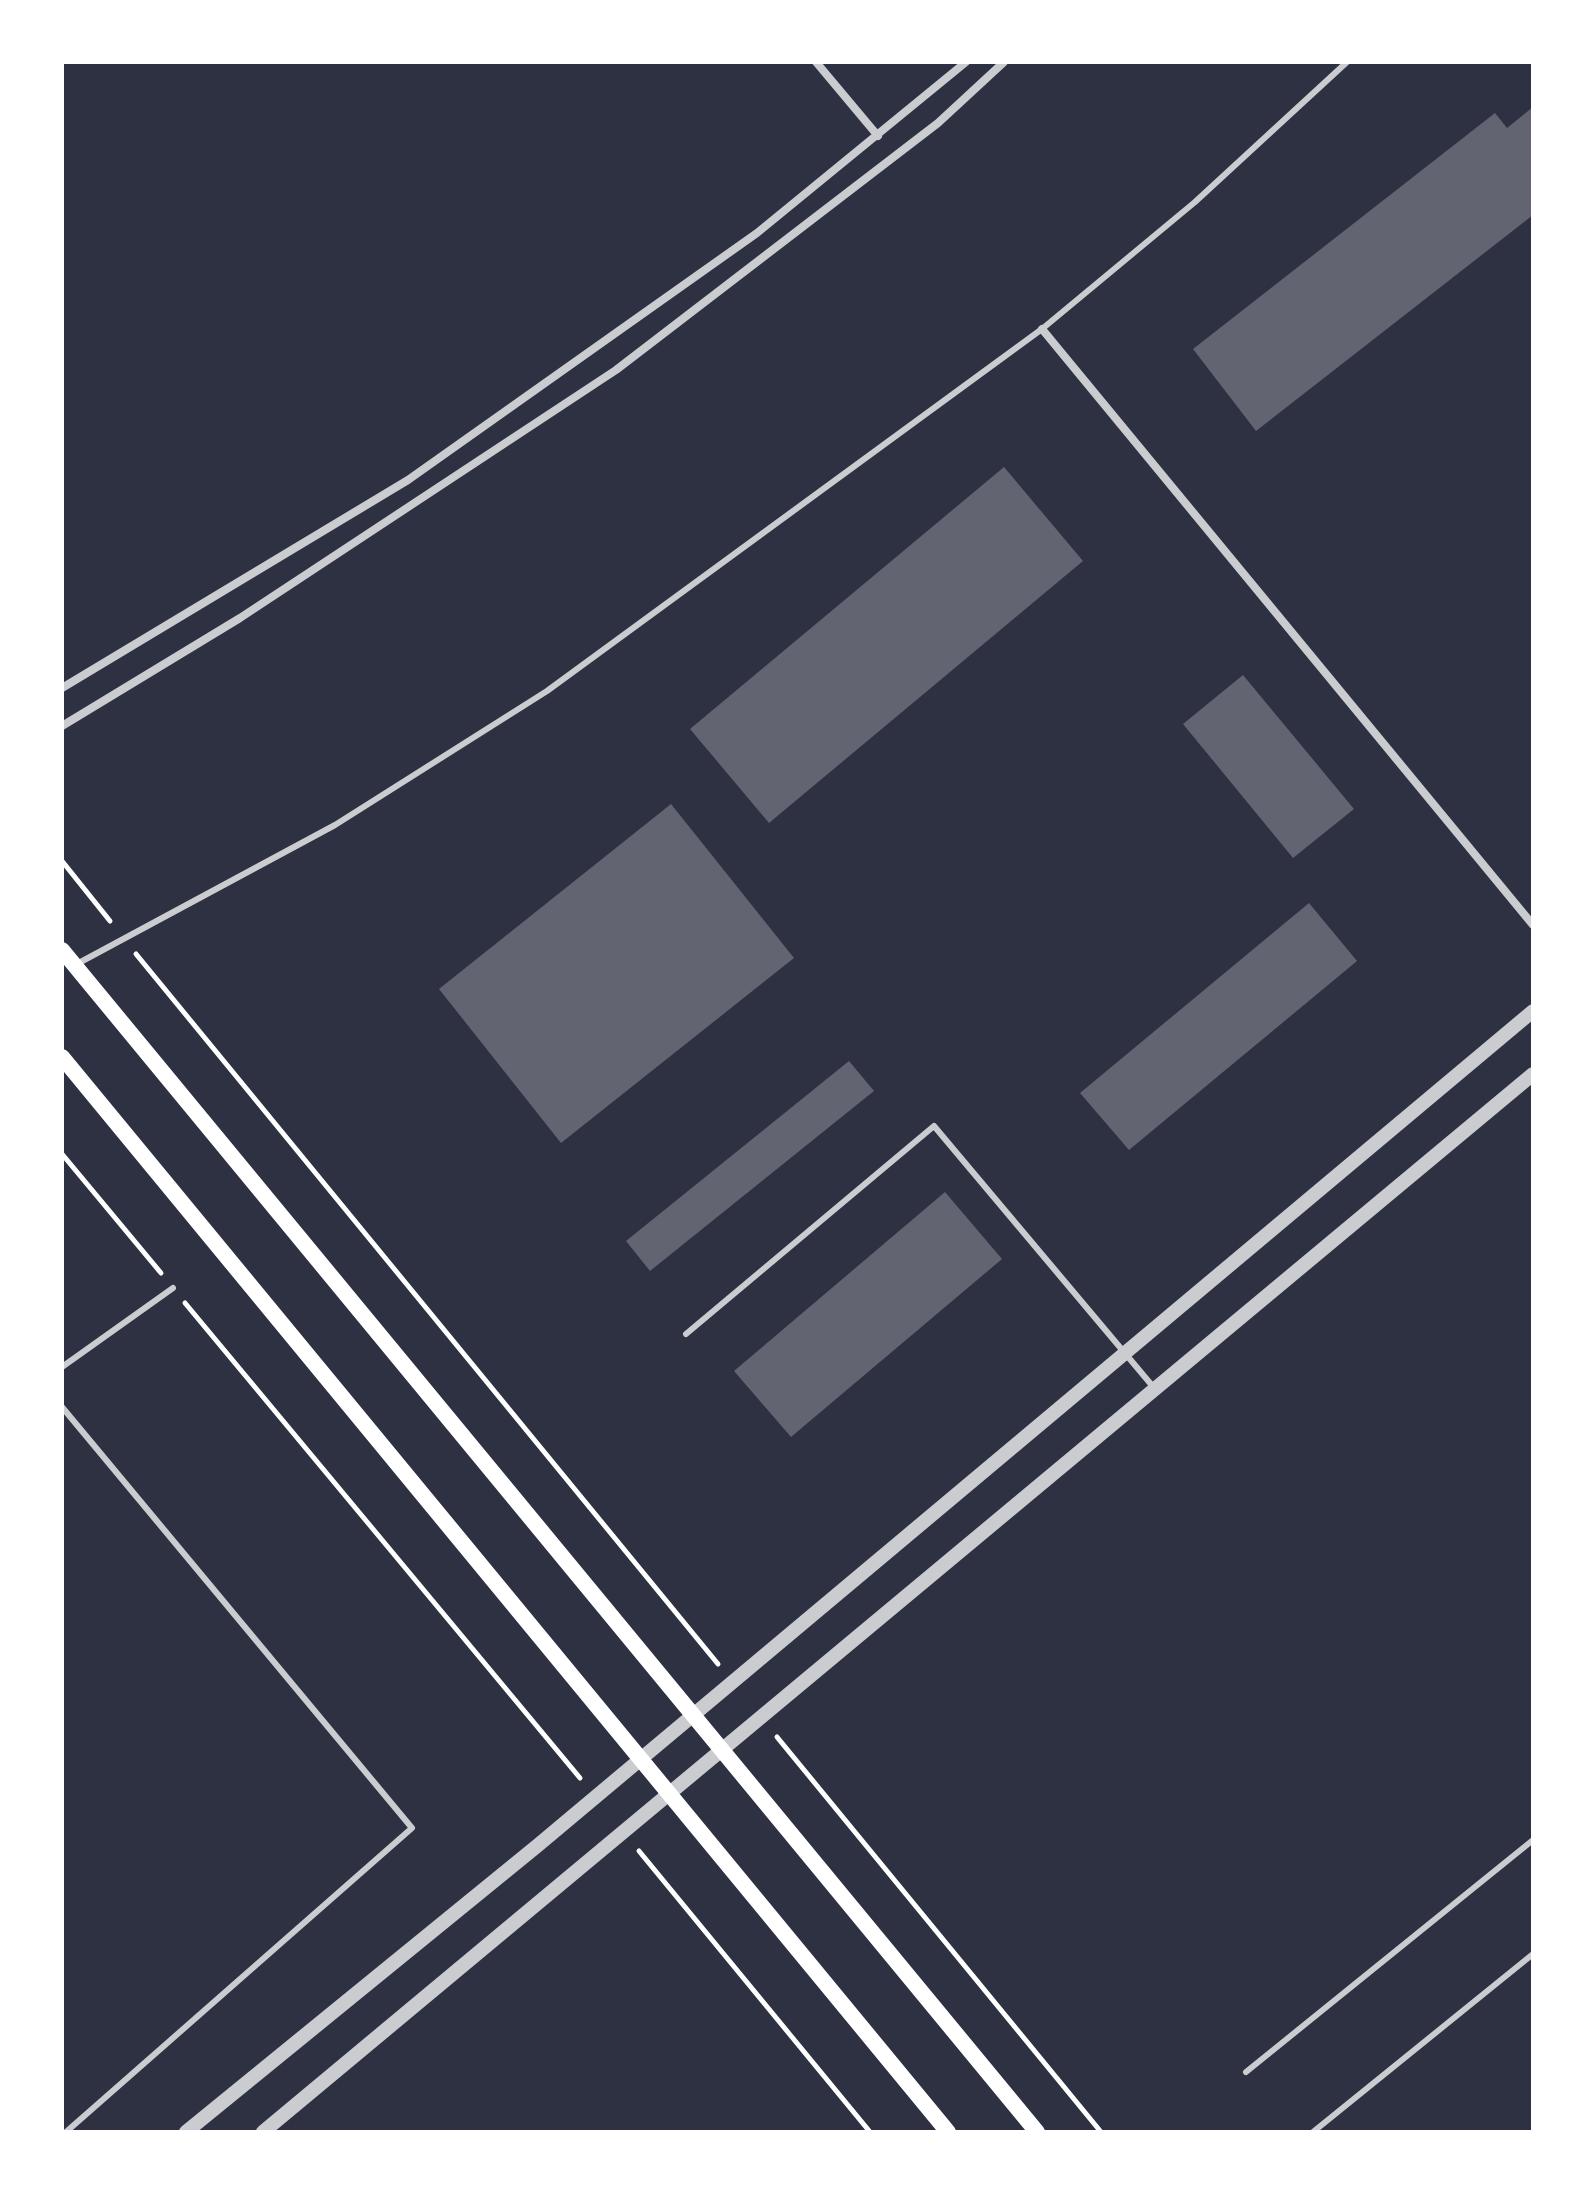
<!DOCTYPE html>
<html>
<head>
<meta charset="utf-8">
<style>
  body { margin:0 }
  #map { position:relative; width:1595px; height:2194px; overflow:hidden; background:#2d3142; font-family:"IBM Plex Sans",sans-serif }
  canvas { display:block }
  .frame { position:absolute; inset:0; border:64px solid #fff; pointer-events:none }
</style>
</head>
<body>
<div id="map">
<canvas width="1595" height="2194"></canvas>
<div class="frame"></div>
</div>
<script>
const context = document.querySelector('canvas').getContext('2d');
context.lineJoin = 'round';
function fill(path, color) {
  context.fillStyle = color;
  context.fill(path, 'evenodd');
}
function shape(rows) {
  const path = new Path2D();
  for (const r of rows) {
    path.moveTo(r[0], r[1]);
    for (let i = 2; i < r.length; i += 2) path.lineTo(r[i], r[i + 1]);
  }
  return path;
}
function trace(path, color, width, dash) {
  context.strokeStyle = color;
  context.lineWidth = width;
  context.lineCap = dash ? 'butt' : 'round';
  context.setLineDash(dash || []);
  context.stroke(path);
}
fill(shape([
  [1533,107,1533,215,1256,431,1193,349,1495,113,1507,128],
  [1004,467,1083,561,769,823,690,729],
  [1243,675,1354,809,1293,858,1183,724],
  [671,804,794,958,561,1143,439,989],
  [1309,903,1357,961,1129,1150,1080,1093],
  [849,1061,874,1091,650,1271,626,1241],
  [945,1192,1002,1259,791,1437,734,1371]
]), '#626471');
trace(shape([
  [62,861,110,921],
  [136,954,718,1664],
  [62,1154,161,1273],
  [185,1303,580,1778],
  [777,1737,1101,2132],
  [639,1851,870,2132]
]), '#fff', 5);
trace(shape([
  [75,965,335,825,547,691,1042,329,1195,202,1347,62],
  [686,1334,934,1126,1155,1389],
  [62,1367,173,1288],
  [62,1407,412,1828,66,2132],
  [1246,2072,1533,1840],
  [1313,2132,1533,1954]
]), '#caccd0', 6);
trace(shape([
  [816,62,878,136],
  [1042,329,1533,925],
  [62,688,408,480,757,233,966,62],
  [62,726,240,618,616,370,938,123,1004,62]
]), '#caccd0', 8);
trace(shape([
  [186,2132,537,1846,1533,1011],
  [263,2132,1533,1074]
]), '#caccd0', 14);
trace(shape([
  [62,950,1037,2132],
  [62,1057,948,2132]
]), '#fff', 16);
</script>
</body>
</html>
